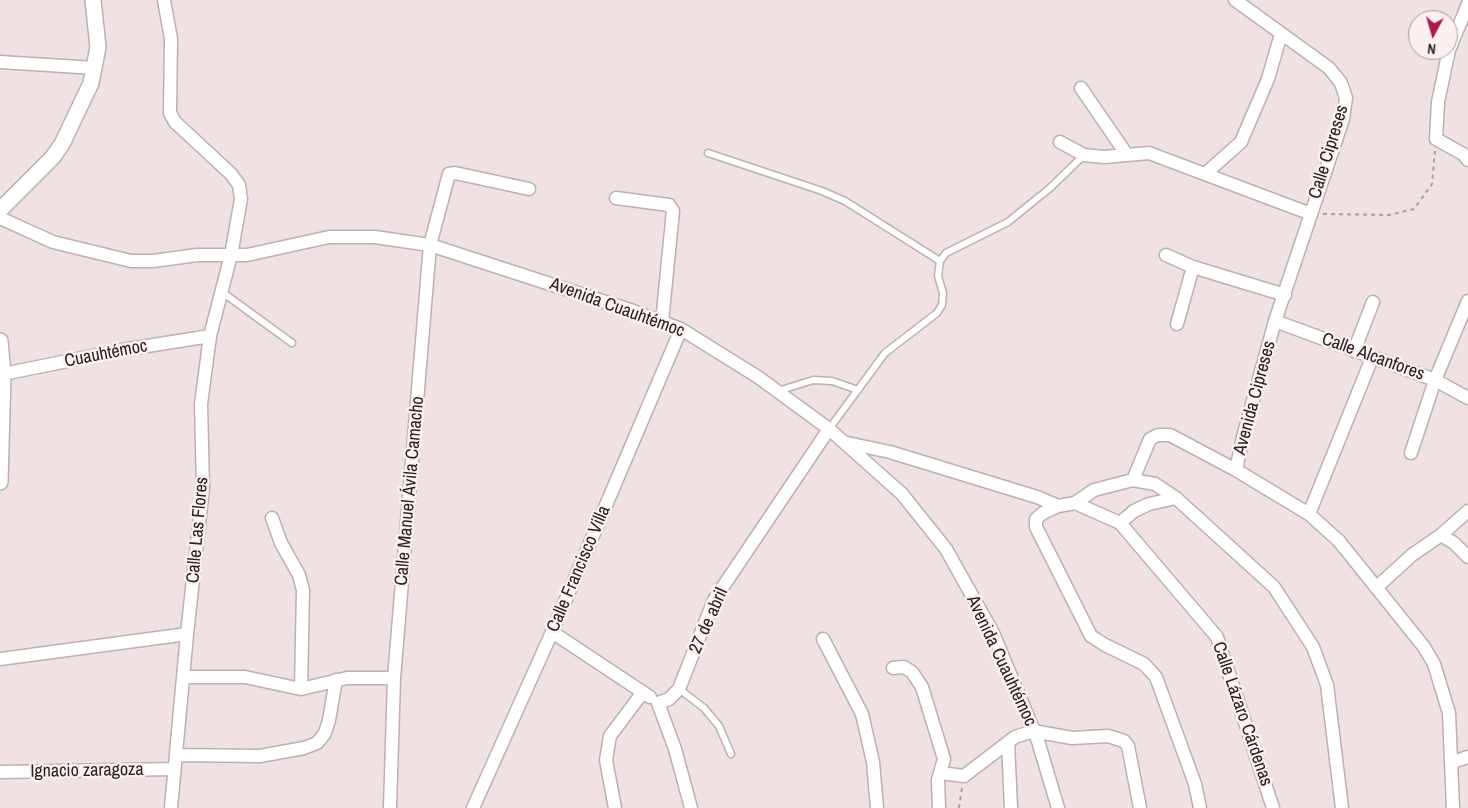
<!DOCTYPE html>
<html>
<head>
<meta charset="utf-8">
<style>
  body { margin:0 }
  #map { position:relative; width:1468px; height:808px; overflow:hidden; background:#f0e1e3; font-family:"Archivo Narrow",sans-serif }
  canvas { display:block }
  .north { position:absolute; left:1408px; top:10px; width:50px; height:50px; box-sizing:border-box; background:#fdeef0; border:1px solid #a79c9e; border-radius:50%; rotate:186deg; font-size:14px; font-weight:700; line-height:20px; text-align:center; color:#262122 }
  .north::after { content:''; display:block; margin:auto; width:18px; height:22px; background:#ab194c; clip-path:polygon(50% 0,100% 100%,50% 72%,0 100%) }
</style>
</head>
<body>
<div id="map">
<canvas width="1468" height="808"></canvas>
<div class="north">N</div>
</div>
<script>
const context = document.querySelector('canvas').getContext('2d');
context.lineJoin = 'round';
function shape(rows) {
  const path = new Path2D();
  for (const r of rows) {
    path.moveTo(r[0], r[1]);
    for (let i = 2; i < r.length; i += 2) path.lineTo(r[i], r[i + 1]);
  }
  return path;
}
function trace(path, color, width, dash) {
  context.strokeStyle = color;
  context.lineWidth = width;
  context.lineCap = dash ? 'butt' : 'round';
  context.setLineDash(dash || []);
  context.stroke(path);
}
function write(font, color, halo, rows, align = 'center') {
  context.font = font + ' "Archivo Narrow",sans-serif';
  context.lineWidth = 5;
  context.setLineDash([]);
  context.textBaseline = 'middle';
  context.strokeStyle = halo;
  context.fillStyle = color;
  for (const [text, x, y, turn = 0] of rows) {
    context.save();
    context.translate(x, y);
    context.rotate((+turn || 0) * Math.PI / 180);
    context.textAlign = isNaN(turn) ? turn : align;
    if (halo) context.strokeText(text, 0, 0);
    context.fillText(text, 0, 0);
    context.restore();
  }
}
const service = shape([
  [708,153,822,191,845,201,940,261],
  [222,292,292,343],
  [778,391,813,380,832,381,858,390],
  [829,429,885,353,937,313,942,305,943,293,938,276,940,261,946,253,1008,222,1050,188,1084,155],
  [679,689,704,708,719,726,731,754]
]);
const minor = shape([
  [164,0,171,39,170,113,175,122,231,174,239,185,241,199,231,255,210,336,201,404,203,488,187,634,171,808],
  [1235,0,1329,68,1341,83,1346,98,1343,119,1275,321,1243,437,1236,470,1309,514,1339,541,1424,647,1434,664,1449,713,1453,808],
  [1468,4,1449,50,1438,102,1436,139,1463,154,1468,160],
  [0,62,95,68],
  [1081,88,1127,155],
  [1060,142,1084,155,1104,157,1149,153,1311,214],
  [1205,174,1241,142,1268,79,1281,34],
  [616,198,669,205,673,211,662,322],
  [0,218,53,242,131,261,153,261,197,255,247,255,329,237,375,237,430,245,633,311,681,329,758,377,829,429,902,494,946,549,993,633,1038,741,1058,808],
  [1166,255,1193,267,1285,295],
  [1275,321,1435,380,1468,398],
  [1177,324,1193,267],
  [1354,351,1373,302],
  [3,374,122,350,210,336],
  [847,443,890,452,1037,497,1058,506],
  [1411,453,1435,380,1468,301],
  [1133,480,1150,439,1158,435,1170,435,1236,470],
  [1075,503,1120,523,1217,637,1273,808],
  [1309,514,1372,358],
  [272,518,281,543,299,575,303,590,301,689],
  [1120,523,1134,511,1149,504,1176,498],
  [1441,535,1454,543,1468,557],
  [1377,587,1412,555,1441,535,1468,511],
  [552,632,650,697],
  [823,639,862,714,873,762,877,808],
  [0,659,187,634],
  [893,668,904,667,912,672,922,687,944,759,938,780,939,808],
  [183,677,245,677,301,689,347,678,394,678],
  [658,703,669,699,679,689,714,600,829,429],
  [658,703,675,749,691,808],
  [1008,742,1011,808],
  [176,755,260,756,304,748,317,743,325,733,329,720,336,680],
  [1452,762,1468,757],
  [0,772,174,769],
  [940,773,964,776,1015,737,1033,731,1072,738,1108,736,1124,741,1128,746,1140,808],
  [390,808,394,678,430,245,449,174,455,173,529,189],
  [473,808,552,632,681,329],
  [615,808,606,760,610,736,643,692],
  [1200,808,1195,784,1156,677,1144,664,1105,645,1091,636,1036,527,1036,519,1043,513,1058,506,1075,503,1094,490,1133,480,1155,484,1176,498,1274,587,1313,647,1327,685,1342,808]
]);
const tertiary = shape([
  [0,210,53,157,62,144,91,83,98,47,93,0],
  [0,341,3,374,0,482]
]);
trace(service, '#beafb1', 9);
trace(minor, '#beafb1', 15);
trace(tertiary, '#beafb1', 18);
trace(shape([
  [1323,214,1389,215,1414,209,1432,184,1435,151],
  [959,808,962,788]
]), '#a99e9f', 2, [4, 4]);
trace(service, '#fff', 6);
trace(minor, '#fff', 12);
trace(tertiary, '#fff', 15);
write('18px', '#262122', '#fdeef0', [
  ["Calle Cipreses",1329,152,-73],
  ["Avenida Cuauhtémoc",617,308,20],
  ["Cuauhtémoc",106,354,-11],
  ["Calle Alcanfores",1373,357,20],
  ["Avenida Cipreses",1255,398,-75],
  ["Calle Manuel Ávila Camacho",410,491,-85],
  ["Calle Las Flores",198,530,-85],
  ["Calle Francisco Villa",579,569,-67],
  ["27 de abril",709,621,-66],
  ["Avenida Cuauhtémoc",1001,661,65],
  ["Calle Lázaro Cárdenas",1242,714,71],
  ["Ignacio zaragoza",87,771,-1]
]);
</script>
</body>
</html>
